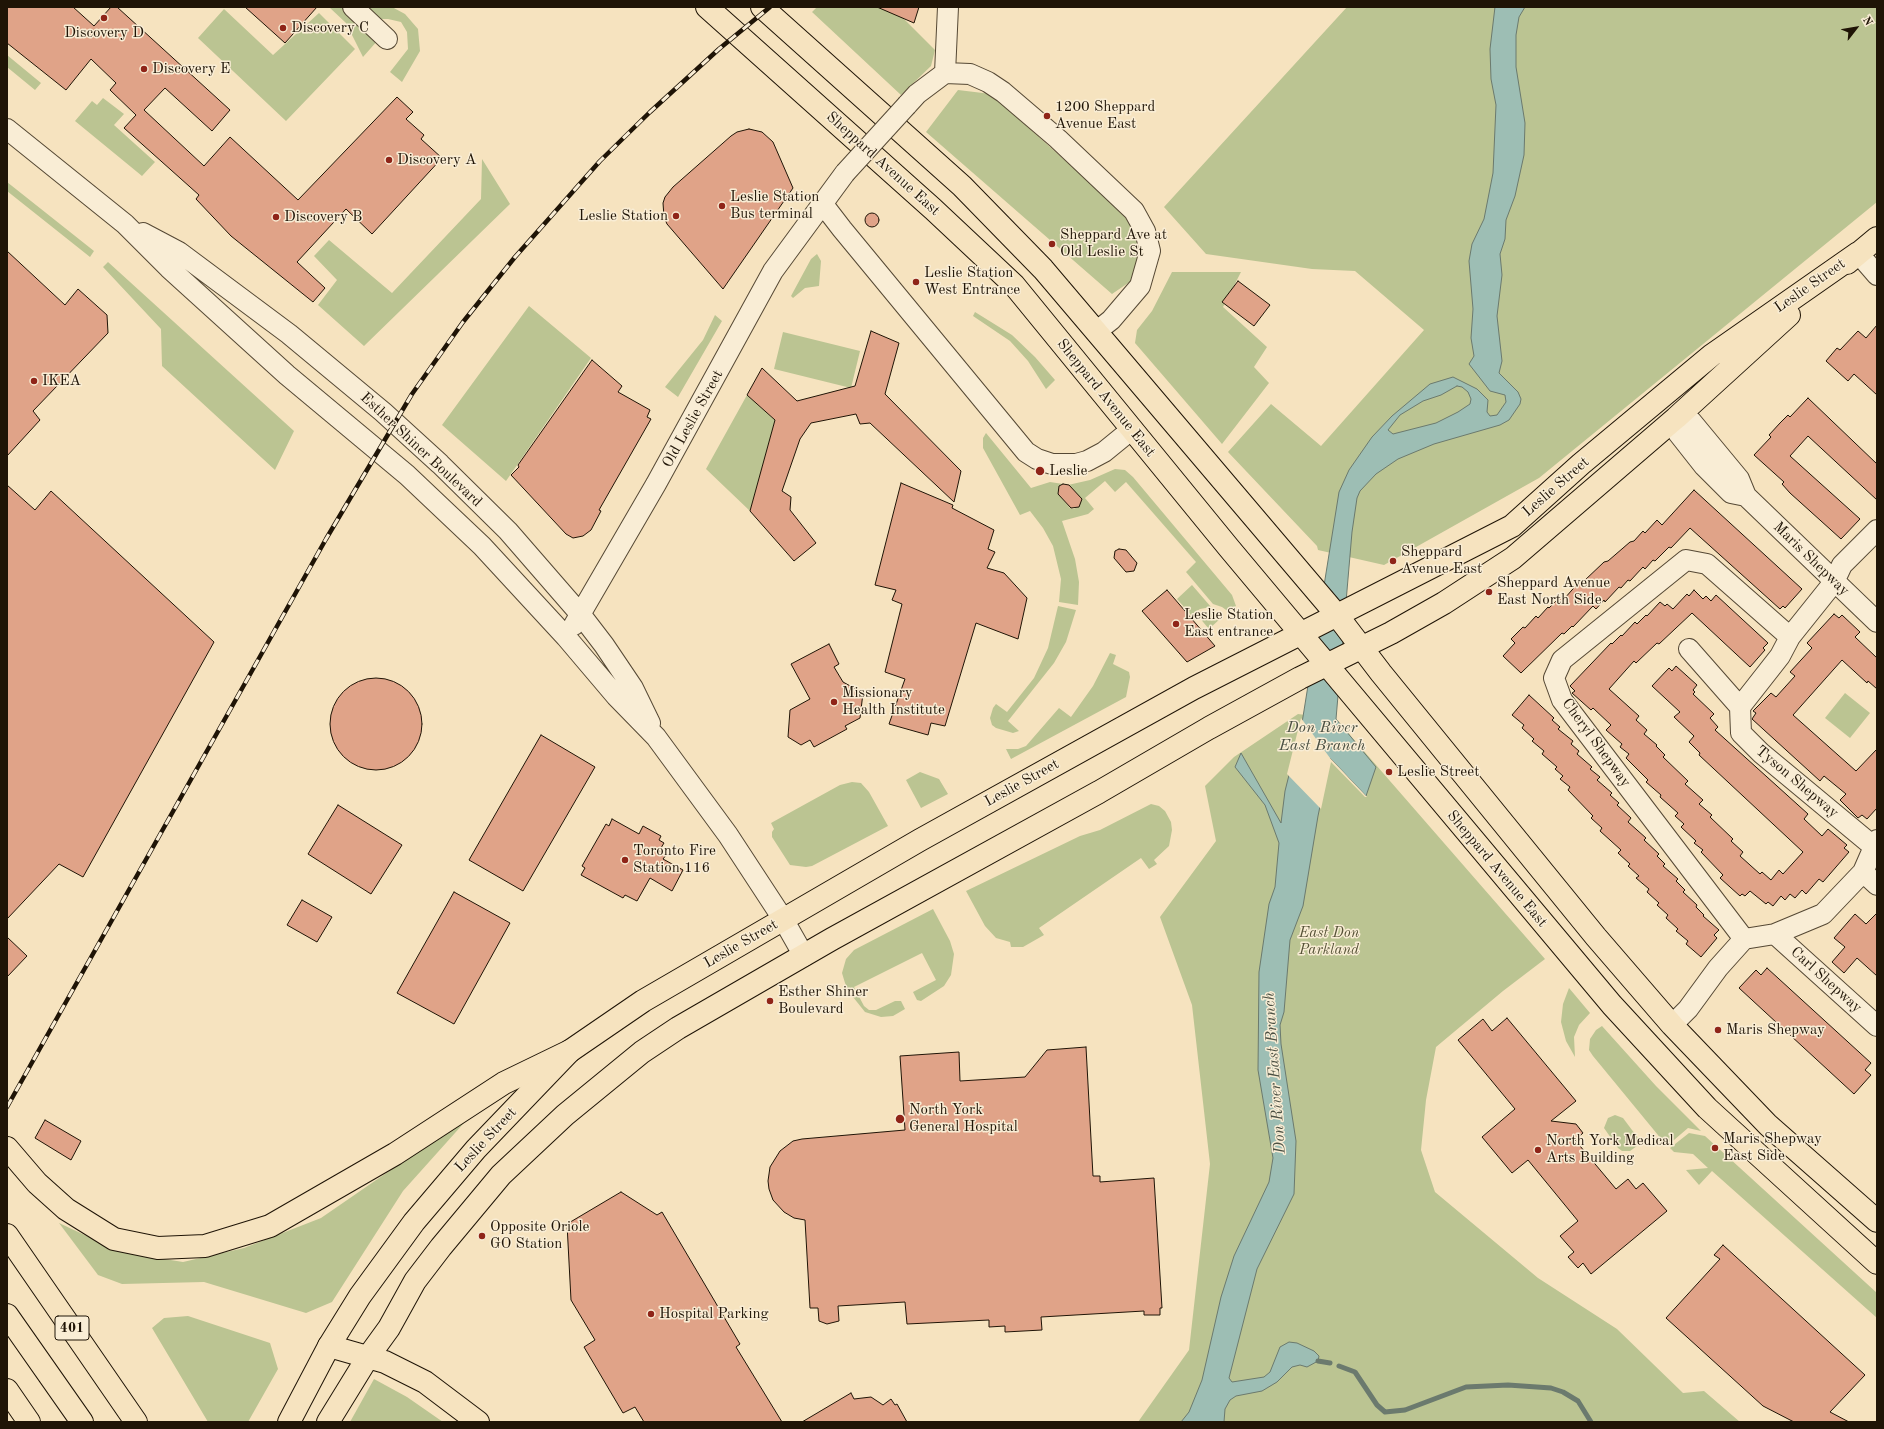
<!DOCTYPE html>
<html>
<head>
<meta charset="utf-8">
<style>
  body { margin:0 }
  #map { position:relative; width:1884px; height:1429px; overflow:hidden; background:#f6e3bf; font-family:"Old Standard TT",serif }
  canvas { display:block }
  .frame { position:absolute; inset:0; border:8px solid #1f1406; pointer-events:none }
  .north { position:absolute; left:1836px; top:8px; width:40px; height:40px; -webkit-text-stroke:3px #f9edd5; paint-order:stroke; rotate:59deg; font-size:11px; font-weight:700; line-height:16px; text-align:center; color:#1f1406 }
  .north::after { content:''; display:block; margin:auto; width:14px; height:18px; background:#1f1406; clip-path:polygon(50% 0,100% 100%,50% 72%,0 100%) }
</style>
</head>
<body>
<div id="map">
<canvas width="1884" height="1429"></canvas>
<div class="frame"></div>
<div class="north">N</div>
</div>
<script>
const context = document.querySelector('canvas').getContext('2d');
context.lineJoin = 'round';
function fill(path, color) {
  context.fillStyle = color;
  context.fill(path, 'evenodd');
}
function shape(rows) {
  const path = new Path2D();
  for (const r of rows) {
    if (r.length === 3) {
      path.moveTo(r[0] + r[2], r[1]);
      path.arc(r[0], r[1], r[2], 0, 2 * Math.PI);
      continue;
    }
    path.moveTo(r[0], r[1]);
    for (let i = 2; i < r.length; i += 2) path.lineTo(r[i], r[i + 1]);
  }
  return path;
}
function trace(path, color, width, dash) {
  context.strokeStyle = color;
  context.lineWidth = width;
  context.lineCap = dash ? 'butt' : 'round';
  context.setLineDash(dash || []);
  context.stroke(path);
}
function write(font, color, halo, rows, align = 'center') {
  context.font = font + ' "Old Standard TT",serif';
  context.lineWidth = 3;
  context.setLineDash([]);
  context.textBaseline = 'middle';
  context.strokeStyle = halo;
  context.fillStyle = color;
  for (const [text, x, y, turn = 0] of rows) {
    context.save();
    context.translate(x, y);
    context.rotate((+turn || 0) * Math.PI / 180);
    context.textAlign = isNaN(turn) ? turn : align;
    if (halo) context.strokeText(text, 0, 0);
    context.fillText(text, 0, 0);
    context.restore();
  }
}
fill(shape([
  [329,7,343,7,378,40,363,57,346,23],
  [361,7,392,7,405,14,418,29,420,51,402,82,390,72,408,49,407,32,401,22,388,19,374,19],
  [817,7,892,7,935,50,931,66,901,95,812,12],
  [1347,7,1877,7,1877,202,1539,478,1384,565,1318,550,1317,546,1228,452,1271,404,1321,446,1424,330,1355,271,1312,269,1206,254,1164,207],
  [224,9,273,55,319,13,355,49,286,121,198,38],
  [7,55,41,83,35,90,7,67],
  [958,90,991,94,1128,217,1141,245,1134,279,1112,294,926,132],
  [103,98,124,114,114,125,155,162,142,176,75,121,92,101,97,105],
  [482,159,510,204,364,346,318,305,337,280,314,256,329,240,392,293,481,199],
  [7,182,94,251,90,257,7,191],
  [817,254,821,261,819,286,805,288,793,298,791,296,811,259],
  [108,262,294,431,275,470,162,366,161,329,103,267],
  [1172,272,1241,272,1223,307,1267,347,1254,367,1269,383,1222,444,1135,343,1137,330,1152,311],
  [529,306,591,358,506,481,442,425],
  [975,312,1012,335,1035,357,1055,380,1046,389,1028,361,1010,341,973,316],
  [715,315,722,321,678,397,665,387,703,340],
  [783,332,860,351,851,388,774,369],
  [747,395,775,420,750,511,706,469],
  [986,433,1031,488,1050,482,1063,484,1059,488,1058,493,1070,508,1074,509,1079,506,1081,500,1068,485,1090,480,1115,469,1125,470,1133,477,1232,595,1236,606,1229,612,1222,607,1213,604,1186,572,1196,562,1126,482,1115,492,1105,481,1085,498,1094,509,1088,514,1062,521,1075,559,1079,582,1078,605,1059,602,1061,579,1053,546,1043,528,1030,511,1020,515,983,448,983,438],
  [1192,585,1211,607,1200,609,1191,615,1177,599],
  [1058,606,1076,610,1066,642,1054,663,1008,721,1019,731,1013,733,996,728,992,725,990,718,993,708,996,704,1007,712,1034,678,1048,648],
  [1209,612,1221,618,1209,629,1198,616],
  [1110,653,1116,655,1113,664,1129,672,1130,677,1126,697,1011,759,1006,749,1018,749,1026,746,1059,708,1071,717,1093,686],
  [1845,693,1870,713,1850,738,1825,718],
  [1298,714,1336,719,1545,959,1503,991,1436,1047,1426,1100,1421,1150,1435,1192,1538,1278,1617,1329,1683,1393,1704,1391,1740,1422,1138,1422,1189,1350,1210,1164,1192,1005,1160,917,1216,841,1205,786,1234,757],
  [920,772,939,779,948,794,921,808,906,780],
  [852,782,861,783,869,792,888,826,812,866,806,867,790,865,772,837,772,832,774,829,771,823,840,785],
  [1151,804,1159,806,1165,811,1171,822,1172,830,1169,846,1154,860,1157,864,1149,869,1141,858,1039,928,1044,935,1023,947,1011,947,1010,942,996,938,985,926,966,891,1080,836,1100,830],
  [933,909,950,941,954,954,951,975,944,986,921,1001,917,1000,913,992,936,980,922,953,854,987,864,1006,869,1010,876,1010,895,1001,901,1001,905,1009,893,1016,881,1017,865,1012,849,992,845,983,842,973,846,959,854,950],
  [1569,988,1590,1013,1579,1025,1574,1037,1575,1057,1566,1041,1561,1022,1563,1004],
  [1602,1026,1656,1086,1701,1131,1688,1128,1667,1146,1593,1056,1589,1050,1590,1039,1596,1030],
  [472,1114,403,1191,332,1302,306,1313,204,1282,122,1284,98,1275,59,1223,121,1252,183,1262,244,1248,321,1218],
  [1615,1115,1623,1118,1638,1138,1637,1146,1630,1151,1622,1151,1618,1148,1604,1128,1608,1118],
  [1689,1133,1705,1136,1877,1293,1877,1318,1712,1171,1699,1185,1686,1170,1708,1168,1693,1154,1674,1152,1670,1148],
  [188,1316,270,1343,278,1369,248,1422,208,1422,152,1328,164,1318],
  [374,1379,407,1397,443,1422,350,1422]
]), '#bbc492');
const water = shape([
  [1495,7,1525,7,1519,17,1516,35,1516,67,1525,123,1524,155,1515,196,1506,220,1505,239,1500,254,1502,275,1497,316,1502,361,1499,373,1518,392,1521,399,1520,404,1509,420,1500,425,1434,444,1398,459,1376,474,1360,491,1357,498,1352,532,1336,719,1376,767,1366,796,1330,758,1318,816,1303,906,1290,940,1284,1012,1280,1025,1281,1044,1296,1141,1294,1194,1257,1269,1229,1378,1232,1382,1264,1377,1270,1372,1280,1347,1289,1342,1297,1343,1314,1351,1319,1356,1318,1361,1307,1367,1300,1365,1292,1367,1277,1382,1262,1391,1236,1396,1230,1400,1225,1409,1224,1422,1181,1422,1189,1412,1202,1380,1221,1297,1234,1256,1269,1182,1273,1158,1258,1070,1259,972,1269,904,1275,887,1279,843,1265,805,1235,767,1241,753,1281,823,1285,791,1302,723,1339,492,1349,470,1372,437,1392,416,1430,384,1453,377,1477,389,1488,400,1487,412,1490,416,1497,415,1506,402,1505,395,1490,391,1469,364,1474,356,1471,338,1473,309,1469,261,1472,244,1484,219,1493,173,1496,105,1491,79,1490,49,1495,7],
  [1457,386,1462,387,1468,392,1471,399,1470,404,1458,412,1436,423,1393,434,1388,430,1400,415,1423,401,1441,395,1457,386]
]);
fill(water, '#9dbeb4');
trace(water, '#6b7a6e', 1);
fill(shape([
  [1301,718,1330,758,1367,797,1365,797,1331,762,1321,809,1287,774]
]), '#f6e3bf');
trace(shape([
  [1318,1361,1330,1363],
  [1339,1366,1355,1372,1377,1405,1385,1412,1405,1410,1466,1387,1508,1385,1551,1388,1563,1392,1578,1401,1591,1422]
]), '#6b7a6e', 5);
const building = shape([
  [7,7,73,7,94,26,111,7,117,7,230,110,212,131,165,88,144,110,204,166,230,137,298,200,397,97,413,112,406,119,424,135,421,139,442,158,372,234,346,209,297,262,325,288,313,302,231,236,196,199,199,195,124,128,136,115,110,90,116,83,91,59,66,90,7,43,7,7],
  [245,7,317,7,285,43,245,7],
  [877,7,919,7,914,23,877,7],
  [749,129,762,132,773,142,793,188,723,289,667,224,664,217,663,203,665,197,673,187,731,136,737,132,749,129],
  [872,220,7],
  [7,251,65,305,78,289,107,315,108,333,33,411,40,420,7,456,7,251],
  [1238,281,1270,305,1254,326,1222,302,1238,281],
  [1877,325,1877,395,1854,374,1848,381,1826,361,1837,348,1840,350,1858,331,1866,338,1877,325],
  [871,331,899,343,885,394,961,471,954,502,870,423,860,424,856,414,811,423,800,439,782,491,791,497,790,510,816,543,794,561,750,511,775,420,747,395,762,368,797,401,855,386,871,331],
  [592,360,622,386,618,392,650,410,647,417,651,419,599,510,601,511,591,530,583,536,573,538,566,534,511,475,519,467,518,465,592,360],
  [1808,398,1877,464,1877,500,1808,436,1790,456,1860,519,1841,539,1790,493,1782,484,1784,482,1754,455,1771,437,1769,435,1780,423,1788,415,1790,417,1808,398],
  [901,483,953,505,952,508,994,530,988,549,995,552,987,568,1004,573,1027,598,1018,639,976,623,945,726,931,723,928,735,889,724,905,679,885,672,902,604,892,600,896,590,875,585,901,483],
  [1063,484,1069,485,1082,499,1079,507,1071,508,1058,494,1059,486,1063,484],
  [7,485,35,510,51,491,214,642,83,877,59,864,7,919,7,485],
  [1694,490,1802,589,1785,608,1783,606,1780,609,1690,528,1671,548,1669,547,1655,561,1653,560,1645,569,1643,567,1630,581,1628,580,1621,588,1619,587,1605,602,1604,600,1596,609,1593,606,1573,627,1572,626,1564,634,1562,633,1521,673,1503,656,1515,643,1511,639,1523,627,1525,628,1536,616,1538,618,1548,607,1549,608,1561,596,1564,599,1580,581,1581,583,1584,581,1604,562,1608,561,1630,542,1634,541,1643,531,1645,533,1657,520,1662,525,1694,490],
  [1119,549,1126,550,1137,563,1134,571,1126,572,1114,558,1115,551,1119,549],
  [1167,590,1215,646,1187,662,1142,611,1167,590],
  [1694,590,1703,599,1706,596,1711,601,1716,595,1768,643,1763,648,1765,650,1750,667,1692,613,1659,644,1657,643,1636,663,1634,661,1609,689,1639,716,1636,720,1647,730,1644,734,1657,745,1656,746,1665,755,1663,757,1688,781,1685,784,1703,800,1699,804,1712,815,1710,817,1733,839,1731,841,1743,852,1740,856,1760,874,1762,872,1771,880,1779,870,1783,874,1803,852,1699,755,1700,753,1689,742,1694,736,1674,717,1680,712,1652,686,1669,668,1672,671,1676,666,1697,685,1693,690,1695,692,1693,694,1714,714,1710,718,1718,727,1715,730,1808,814,1804,819,1822,836,1828,829,1847,845,1844,848,1849,852,1823,882,1819,879,1806,894,1802,890,1795,898,1790,894,1785,900,1781,896,1773,906,1768,902,1766,904,1750,891,1745,896,1742,894,1740,896,1720,878,1723,875,1701,852,1703,850,1694,843,1696,841,1681,827,1684,824,1675,816,1678,813,1660,797,1661,795,1646,782,1648,780,1626,758,1629,754,1620,747,1622,744,1606,730,1611,725,1593,708,1591,710,1572,693,1575,691,1570,686,1611,643,1612,644,1621,635,1622,636,1635,622,1637,624,1646,615,1647,616,1660,602,1665,606,1667,604,1673,609,1687,594,1689,596,1694,590],
  [1834,614,1839,618,1842,615,1860,632,1855,637,1877,658,1877,689,1868,681,1867,683,1842,660,1793,715,1856,771,1877,749,1877,808,1867,819,1862,815,1858,818,1840,800,1846,794,1824,776,1820,781,1752,719,1756,713,1753,711,1771,693,1776,697,1795,676,1790,672,1812,648,1807,643,1834,614],
  [829,644,839,664,834,667,843,682,863,693,860,718,845,726,847,729,814,747,810,740,801,745,788,737,790,710,810,699,791,664,829,644],
  [376,724,46],
  [1529,695,1554,718,1552,720,1560,727,1558,729,1573,741,1571,744,1579,751,1577,754,1592,767,1590,769,1600,777,1597,780,1612,793,1610,795,1619,803,1617,805,1631,818,1628,822,1646,838,1644,840,1659,854,1657,856,1665,864,1663,866,1678,879,1676,881,1685,890,1683,892,1697,905,1696,907,1704,915,1703,916,1719,930,1714,935,1717,938,1701,957,1686,944,1688,941,1676,931,1678,929,1666,918,1668,915,1657,905,1659,903,1647,892,1649,889,1636,878,1639,876,1628,866,1630,864,1618,853,1621,850,1600,831,1602,828,1591,818,1593,816,1568,790,1570,787,1560,779,1563,776,1555,769,1557,767,1542,754,1544,751,1532,741,1534,739,1522,728,1524,725,1512,715,1529,695],
  [541,735,595,767,523,891,469,860,541,735],
  [338,805,402,845,371,894,308,854,338,805],
  [612,819,639,834,643,826,661,836,659,840,664,843,659,851,666,855,663,859,683,870,672,891,650,878,637,901,625,895,623,898,581,875,585,868,582,866,606,824,609,826,612,819],
  [454,892,510,923,454,1024,397,993,454,892],
  [302,900,332,917,317,942,287,925,302,900],
  [1877,913,1877,976,1857,958,1844,973,1832,962,1845,947,1834,938,1855,914,1866,924,1877,913],
  [7,937,27,956,7,977,7,937],
  [1767,968,1871,1063,1865,1070,1871,1075,1854,1094,1739,988,1756,970,1761,975,1767,968],
  [1507,1018,1576,1101,1551,1121,1576,1124,1583,1133,1575,1140,1616,1189,1628,1179,1636,1189,1643,1183,1667,1211,1591,1274,1583,1263,1578,1268,1568,1257,1574,1252,1560,1236,1578,1221,1528,1160,1512,1173,1482,1137,1515,1109,1458,1040,1483,1019,1492,1031,1507,1018],
  [1086,1047,1093,1176,1100,1176,1100,1182,1154,1178,1162,1308,1160,1308,1160,1315,1144,1315,1144,1311,1041,1317,1042,1330,1005,1332,1005,1326,989,1327,989,1320,907,1324,905,1302,838,1306,839,1321,827,1324,819,1321,818,1308,810,1308,805,1220,794,1218,784,1212,773,1200,769,1189,768,1181,770,1167,780,1151,793,1141,802,1139,905,1130,900,1056,959,1052,960,1081,1025,1077,1047,1050,1086,1047],
  [45,1120,81,1141,71,1160,35,1138,45,1120],
  [621,1192,657,1215,662,1212,740,1344,736,1347,782,1422,644,1422,635,1407,623,1413,584,1347,595,1340,571,1300,567,1224,621,1192],
  [1723,1245,1865,1375,1830,1412,1849,1422,1794,1422,1763,1406,1666,1318,1720,1259,1714,1255,1723,1245],
  [851,1393,854,1399,871,1397,883,1405,891,1399,895,1405,897,1404,907,1422,802,1422,851,1393]
]);
fill(building, '#e0a388');
trace(building, '#1f1406', 1);
const minor = shape([
  [353,7,387,39],
  [945,73,948,7],
  [907,105,917,94,945,73,970,74,988,82,1003,92,1058,139,1134,211,1145,231,1150,251,1140,286,1111,320,1097,331],
  [7,129,125,224,169,268,287,375,407,475,482,546,566,637,616,696,656,737,728,835,783,919,804,956],
  [822,203,842,229,1026,452,1037,459,1052,464,1076,464,1087,461,1104,452,1131,430],
  [143,233,179,252,289,334,383,412,440,464,508,531,581,615,604,645,633,688,650,723],
  [1858,253,1877,275],
  [1746,496,1731,493,1704,466,1678,433,1676,418,1691,421,1739,479,1746,496,1877,622],
  [574,625,656,484,773,271,845,173],
  [1689,649,1740,707],
  [1873,846,1761,753,1741,733,1740,707,1780,656,1790,637,1834,582,1842,565,1877,530],
  [1863,872,1877,885],
  [1775,934,1877,1026],
  [1744,939,1562,700,1554,678,1562,660,1686,560,1707,564,1790,637],
  [1672,1025,1688,1009,1718,968,1744,939,1775,934,1823,914,1863,872,1877,840]
]);
const major = shape([
  [707,7,933,209,1014,285,1229,548,1612,1005,1707,1108,1877,1263],
  [762,7,962,186,1043,269,1336,614,1381,673,1596,937,1672,1025,1768,1125,1877,1221],
  [1847,263,1877,238],
  [289,1422,329,1346,360,1296,414,1222,476,1149,570,1051,643,1001,920,840,1194,688,1512,526,1581,464,1712,355,1858,253],
  [328,1422,368,1357,389,1328,415,1281,441,1247,501,1175,565,1115,642,1052,678,1028,832,939,1099,792,1209,728,1300,678,1391,633,1444,603,1513,558,1676,418,1789,315]
]);
const highway = shape([
  [7,1148,37,1183,66,1209,114,1239,158,1248,205,1246,270,1226,395,1154,504,1083,570,1051],
  [7,1235,136,1422],
  [7,1315,82,1422],
  [329,1346,385,1362,425,1382,478,1422],
  [7,1390,29,1422]
]);
trace(minor, '#554834', 22);
trace(major, '#1f1406', 24);
trace(highway, '#1f1406', 24);
trace(minor, '#f9edd5', 20);
trace(major, '#f6e3bf', 22);
trace(highway, '#f6e3bf', 22);
const rail = shape([
  [7,1107,326,539,412,394,463,322,515,257,600,161,650,112,719,49,770,7]
]);
trace(rail, '#1f1406', 4.5);
trace(rail, '#f9edd5', 3, [9]);
const minorBridge = shape([
  [845,173,907,105]
]);
trace(minorBridge, '#554834', 22, []);
trace(minorBridge, '#f9edd5', 20);
for (const [x, y, r, color] of [
  [104,18,4,"#8f2418"],
  [283,28,4,"#8f2418"],
  [144,69,4,"#8f2418"],
  [1047,116,4,"#8f2418"],
  [389,160,4,"#8f2418"],
  [722,206,4,"#8f2418"],
  [676,216,4,"#8f2418"],
  [276,217,4,"#8f2418"],
  [1052,244,4,"#8f2418"],
  [916,282,4,"#8f2418"],
  [34,381,4,"#8f2418"],
  [1040,471,5,"#8f2418"],
  [1393,561,4,"#8f2418"],
  [1489,592,4,"#8f2418"],
  [1176,624,4,"#8f2418"],
  [834,702,4,"#8f2418"],
  [1389,772,4,"#8f2418"],
  [625,860,4,"#8f2418"],
  [770,1001,4,"#8f2418"],
  [1718,1030,4,"#8f2418"],
  [900,1119,5,"#8f2418"],
  [1715,1148,4,"#8f2418"],
  [1538,1150,4,"#8f2418"],
  [482,1236,4,"#8f2418"],
  [651,1314,4,"#8f2418"]
]) {
  const dot = new Path2D();
  dot.arc(x, y, r, 0, 2 * Math.PI);
  context.fillStyle = color;
  context.fill(dot);
  trace(dot, '#f9edd5', 1.5);
}
for (const [x, y, w] of [
  [72,1328,34]
]) {
  const box = new Path2D();
  box.roundRect(x - w / 2, y - 12, w, 24, 3);
  context.fillStyle = '#f9edd5';
  context.fill(box);
  trace(box, '#1f1406', 1);
}
write('bold 14px', '#1f1406', null, [
  ["401",72,1328]
]);
write('15px', '#1f1406', '#f9edd5', [
  ["Discovery C",291,28],
  ["Discovery D",104,33,"center"],
  ["Discovery E",152,69],
  ["1200 Sheppard",1055,107],
  ["Avenue East",1055,124],
  ["Discovery A",397,160],
  ["Leslie Station",730,197],
  ["Bus terminal",730,214],
  ["Leslie Station",668,216,"right"],
  ["Discovery B",284,217],
  ["Sheppard Ave at",1060,235],
  ["Old Leslie St",1060,252],
  ["Leslie Station",924,273],
  ["West Entrance",924,290],
  ["IKEA",42,381],
  ["Leslie",1049,471],
  ["Sheppard",1401,552],
  ["Avenue East",1401,569],
  ["Sheppard Avenue",1497,583],
  ["East North Side",1497,600],
  ["Leslie Station",1184,615],
  ["East entrance",1184,632],
  ["Missionary",842,693],
  ["Health Institute",842,710],
  ["Leslie Street",1397,772],
  ["Toronto Fire",633,851],
  ["Station 116",633,868],
  ["Esther Shiner",778,992],
  ["Boulevard",778,1009],
  ["Maris Shepway",1726,1030],
  ["North York",909,1110],
  ["General Hospital",909,1127],
  ["Maris Shepway",1723,1139],
  ["East Side",1723,1156],
  ["North York Medical",1546,1141],
  ["Arts Building",1546,1158],
  ["Opposite Oriole",490,1227],
  ["GO Station",490,1244],
  ["Hospital Parking",659,1314]
], 'left');
write('15px', '#1f1406', '#f9edd5', [
  ["Sheppard Avenue East",883,164,42],
  ["Leslie Street",1810,286,-35],
  ["Sheppard Avenue East",1106,398,51],
  ["Old Leslie Street",693,419,-61],
  ["Esther Shiner Boulevard",421,450,43],
  ["Leslie Street",1556,487,-41],
  ["Maris Shepway",1811,559,44],
  ["Cheryl Shepway",1596,743,54],
  ["Tyson Shepway",1797,782,40],
  ["Leslie Street",1022,783,-29],
  ["Sheppard Avenue East",1497,869,50],
  ["Leslie Street",741,944,-30],
  ["Carl Shepway",1826,980,42],
  ["Leslie Street",486,1140,-47]
]);
write('italic 15px', '#565237', '#f9edd5', [
  ["East Don",1329,933],
  ["Parkland",1329,950]
]);
write('italic 16px', '#4b5043', '#f9edd5', [
  ["Don River",1322,728],
  ["East Branch",1322,746],
  ["Don River East Branch",1275,1073,-94]
]);
</script>
</body>
</html>
